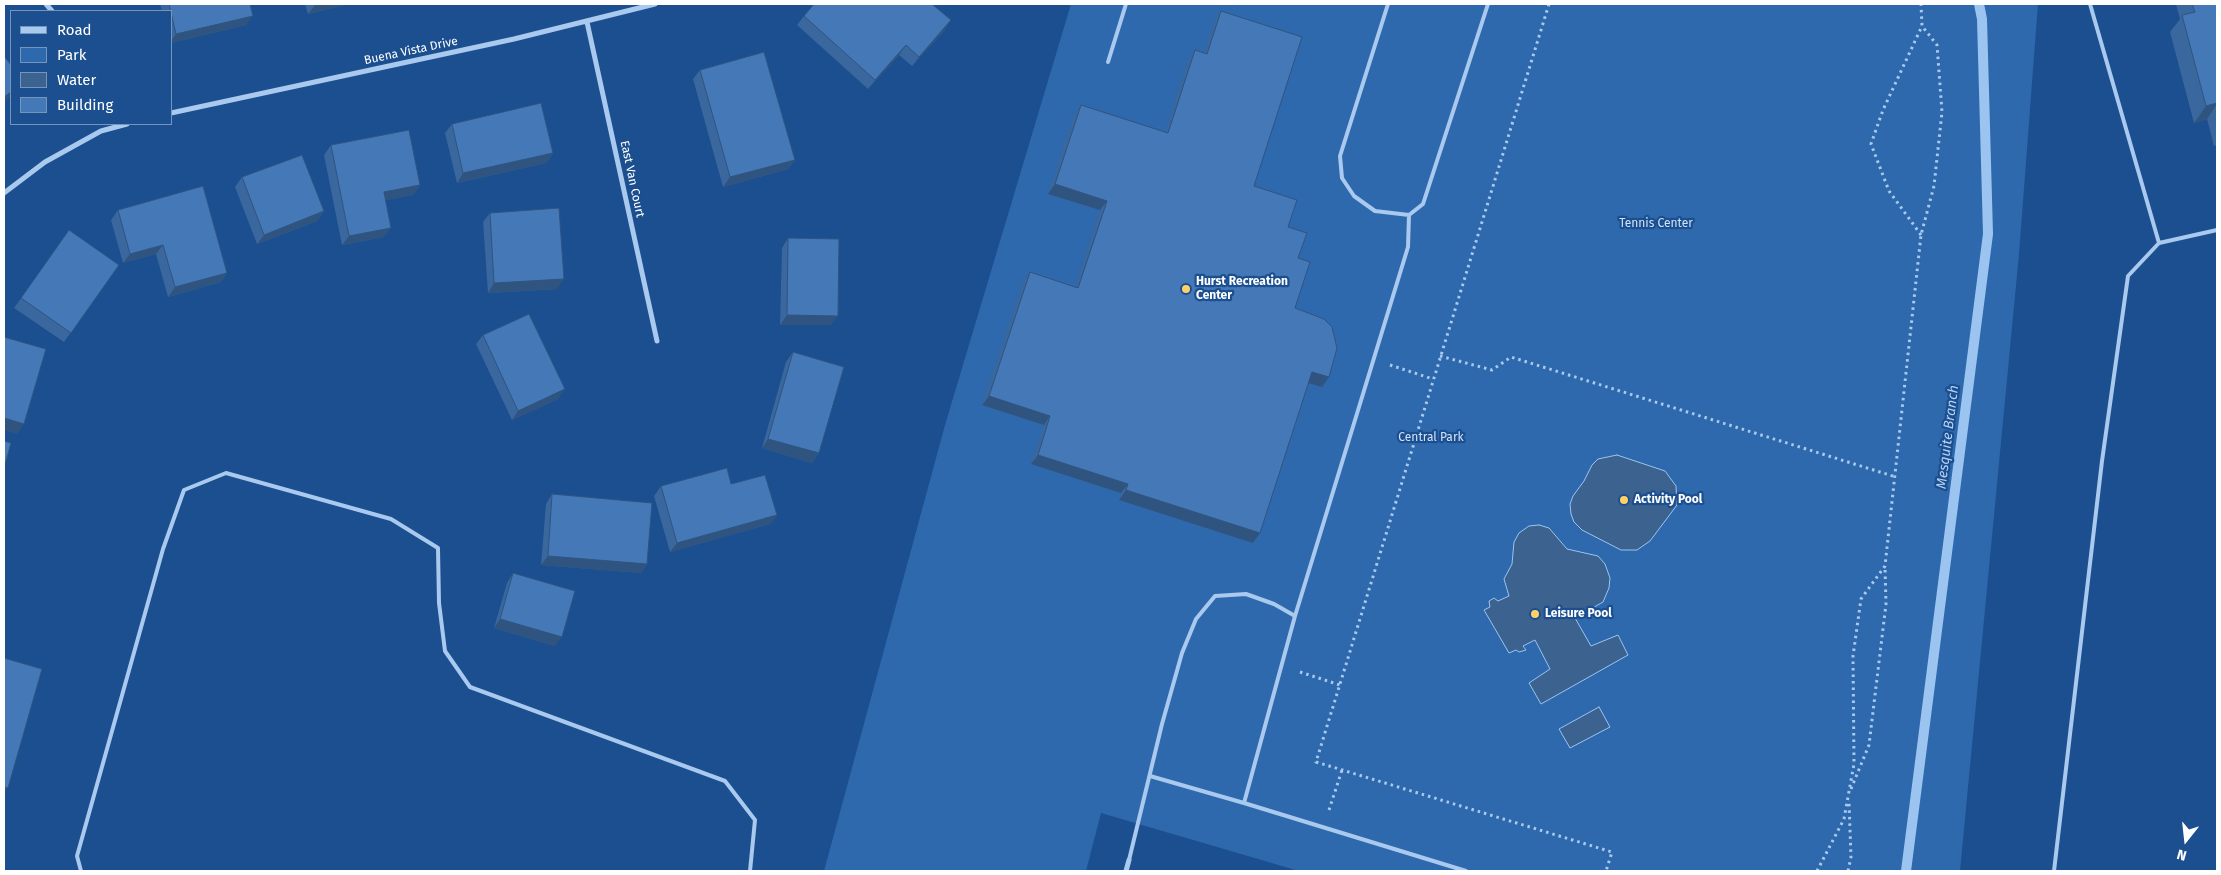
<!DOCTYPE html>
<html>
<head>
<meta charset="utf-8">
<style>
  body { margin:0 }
  #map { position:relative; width:2221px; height:875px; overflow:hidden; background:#1b4f8f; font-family:"Fira Sans",sans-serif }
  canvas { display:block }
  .frame { position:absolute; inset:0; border:5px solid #fff; pointer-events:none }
  .legend { position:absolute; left:10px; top:10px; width:162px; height:115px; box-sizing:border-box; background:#1b4f8f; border:1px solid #7695bc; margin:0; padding:6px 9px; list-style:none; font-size:15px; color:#fff }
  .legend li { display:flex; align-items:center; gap:10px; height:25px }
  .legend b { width:25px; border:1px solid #7695bc }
  .north { position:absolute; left:2161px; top:815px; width:50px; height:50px; -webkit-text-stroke:4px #1b4f8f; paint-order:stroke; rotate:196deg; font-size:14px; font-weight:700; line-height:20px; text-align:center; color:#fff }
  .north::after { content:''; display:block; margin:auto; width:18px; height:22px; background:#fff; clip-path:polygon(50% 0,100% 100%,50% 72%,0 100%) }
</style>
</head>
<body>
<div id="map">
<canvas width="2221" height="875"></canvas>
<div class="frame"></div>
<ul class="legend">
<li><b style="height:6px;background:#a9c9ee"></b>Road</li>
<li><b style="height:14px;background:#2e69ad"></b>Park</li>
<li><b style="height:14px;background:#3c6290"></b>Water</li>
<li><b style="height:14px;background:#4478b7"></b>Building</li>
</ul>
<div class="north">N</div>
</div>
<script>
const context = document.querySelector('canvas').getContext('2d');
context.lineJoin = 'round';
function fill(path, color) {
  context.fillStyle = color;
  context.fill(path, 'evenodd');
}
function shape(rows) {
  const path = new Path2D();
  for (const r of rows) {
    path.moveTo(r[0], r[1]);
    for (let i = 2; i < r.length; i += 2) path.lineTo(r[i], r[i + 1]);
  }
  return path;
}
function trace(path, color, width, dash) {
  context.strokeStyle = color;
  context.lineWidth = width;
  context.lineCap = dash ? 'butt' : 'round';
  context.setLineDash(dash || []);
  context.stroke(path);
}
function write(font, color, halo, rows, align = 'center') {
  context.font = font + ' "Fira Sans",sans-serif';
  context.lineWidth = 4.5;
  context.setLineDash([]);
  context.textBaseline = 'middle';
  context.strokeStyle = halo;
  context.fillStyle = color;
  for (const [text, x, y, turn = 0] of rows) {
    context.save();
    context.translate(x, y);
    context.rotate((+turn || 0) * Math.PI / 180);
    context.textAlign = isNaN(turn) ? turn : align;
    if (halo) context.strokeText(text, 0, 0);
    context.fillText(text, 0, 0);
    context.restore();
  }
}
fill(shape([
  [1071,4,2038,4,2019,254,1960,871,1299,871,1101,813,1086,871,824,871,945,425]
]), '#2e69ad');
const water = shape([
  [1617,455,1665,471,1676,486,1677,505,1650,541,1637,550,1621,550,1582,530,1574,522,1571,514,1570,504,1573,496,1584,481,1592,465,1598,459,1617,455],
  [1539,525,1549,528,1567,549,1598,556,1605,564,1610,578,1609,588,1603,602,1575,618,1591,646,1618,635,1628,655,1541,704,1529,683,1550,669,1535,640,1523,646,1526,650,1519,652,1516,650,1509,653,1484,610,1490,607,1489,601,1494,598,1498,601,1509,596,1504,579,1512,564,1514,542,1519,533,1529,526,1539,525],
  [1599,707,1610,727,1570,748,1559,729,1599,707]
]);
fill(water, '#3c6290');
trace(water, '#9cc4f0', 1);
trace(shape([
  [1906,871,1988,234,1982,19,1979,4]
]), '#9cc4f0', 10);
trace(shape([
  [1549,4,1316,762,1612,852,1606,871],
  [1921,235,1889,191,1871,144,1883,110,1922,26,1921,4],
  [1440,356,1492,370,1511,357,1896,477],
  [1390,365,1433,379],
  [1300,672,1340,685],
  [1851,789,1869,745,1886,604,1885,567],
  [1329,810,1342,770],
  [1817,871,1844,819,1854,764,1853,656,1861,599,1885,566,1921,235,1934,186,1942,112,1937,45,1922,26],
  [1848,871,1851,857,1849,802]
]), '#a9c9ee', 3, [2.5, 4]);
trace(shape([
  [1388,4,1340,156,1342,178,1354,196,1375,211,1409,215,1423,204,1488,4],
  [2090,4,2159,243],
  [1108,62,1126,4],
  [2159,243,2217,230],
  [1295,616,1408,247,1409,215],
  [1244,803,1466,871],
  [1129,860,1162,724,1182,653,1196,619,1215,596,1246,594,1274,604,1295,616,1244,803,1150,776],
  [81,871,77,856,163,549,184,490,226,473,391,519,438,548,439,603,445,651,470,687,725,781,755,820,750,871],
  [2054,871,2102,461,2128,276,2159,243]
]), '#a9c9ee', 4);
trace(shape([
  [46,4,52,11],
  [587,22,657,341],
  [171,113,514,39,655,4],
  [4,193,45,162,101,131,127,124],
  [1126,871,1129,860]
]), '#a9c9ee', 5);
fill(shape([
  [160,4,250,4,246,25,171,43,171,11,162,11],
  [305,4,349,4,308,14],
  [2176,4,2217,4,2217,145,2214,146,2207,119,2194,123,2170,32,2180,19],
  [1221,11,1254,186,1288,227,1298,258,1295,308,1322,387,1309,383,1253,543,1119,500,1121,493,1031,464,1044,425,982,405,1023,282,1030,272,1075,287,1100,210,1048,194,1074,115,1081,105,1165,132,1188,60,1195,50,1204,53,1214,21],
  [804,16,945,30,912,66,899,55,868,89,797,25],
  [700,70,795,160,788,169,723,187,693,79],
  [452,124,553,153,546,163,457,183,445,133],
  [331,145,420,185,413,195,386,200,384,237,342,245,324,155],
  [242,177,324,211,317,221,257,244,235,187],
  [118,210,227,273,221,282,168,297,156,254,123,263,111,220],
  [490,213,557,289,488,293,483,222],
  [69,230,119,265,64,342,14,308],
  [788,238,831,325,780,325,782,248],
  [483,335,558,399,512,420,476,344],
  [793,352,819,453,812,463,762,448,786,362],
  [731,484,777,515,770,524,670,552,654,496,661,486],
  [552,494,647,564,641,573,541,565,546,504],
  [513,573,555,646,494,628,507,583]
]), '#3a679d');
fill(shape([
  [318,4,349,4,308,14,315,5],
  [253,16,246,25,171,43,171,41,176,34],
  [951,20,945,30,912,66,919,57],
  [906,45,899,55,868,89,875,80],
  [11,92,11,96,4,102,4,97],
  [2217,103,2217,104,2207,119,2194,123,2206,106],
  [553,153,546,163,457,183,463,173],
  [795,160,788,169,723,187,730,177],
  [1055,184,1107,201,1100,210,1048,194],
  [420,185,413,195,377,202,384,192],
  [324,211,317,221,257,244,264,235],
  [391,228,384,237,342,245,349,236],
  [163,245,156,254,123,263,130,254],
  [227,273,221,282,168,297,175,287],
  [564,279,557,289,488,293,494,283],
  [787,315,838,316,831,325,780,325],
  [1312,372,1329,377,1322,387,1305,382],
  [565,389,558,399,512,420,518,411],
  [989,396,1050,416,1044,425,982,405],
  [4,418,24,424,17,434,4,430],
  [768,439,819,453,812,463,762,448],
  [1038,455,1128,484,1121,493,1031,464],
  [1126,490,1260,533,1253,543,1119,500],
  [777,515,770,524,670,552,677,543],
  [548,556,647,564,641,573,541,565],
  [500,619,562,637,555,646,494,628],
  [4,787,8,788,4,794]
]), '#305480');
const building = shape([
  [169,4,250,4,253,16,176,34,169,4],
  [814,4,932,4,951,20,919,57,906,45,875,80,804,16,814,4],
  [2192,4,2217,4,2217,103,2206,106,2182,15,2195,12,2192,4],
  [1221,11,1302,37,1254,186,1297,200,1288,227,1307,233,1298,258,1310,262,1295,308,1324,319,1332,327,1337,348,1329,377,1312,372,1260,533,1126,490,1128,484,1038,455,1050,416,989,396,1030,272,1078,288,1107,201,1055,184,1081,105,1168,133,1195,50,1207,54,1221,11],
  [764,52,795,160,730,177,700,70,764,52],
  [4,56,11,65,11,92,4,97,4,56],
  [541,103,553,153,463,173,452,124,541,103],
  [409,130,420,185,384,192,391,228,349,236,331,145,409,130],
  [302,155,324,211,264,235,242,177,302,155],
  [203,186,227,273,175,287,163,245,130,254,118,210,203,186],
  [559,208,564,279,494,283,490,213,559,208],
  [69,230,119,265,71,333,21,298,69,230],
  [788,238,839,239,838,316,787,315,788,238],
  [529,314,565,389,518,411,483,335,529,314],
  [4,337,46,349,24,424,4,418,4,337],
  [793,352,844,367,819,453,768,439,793,352],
  [4,441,11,443,4,468,4,441],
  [727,468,731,484,765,475,777,515,677,543,661,486,727,468],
  [552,494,652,503,647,564,548,556,552,494],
  [513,573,575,591,562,637,500,619,513,573],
  [4,658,42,669,8,788,4,787,4,658]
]);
fill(building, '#4478b7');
trace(building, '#305480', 1);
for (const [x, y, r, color] of [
  [1186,289,5,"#ffd166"],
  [1624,500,5,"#ffd166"],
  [1535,614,5,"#ffd166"]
]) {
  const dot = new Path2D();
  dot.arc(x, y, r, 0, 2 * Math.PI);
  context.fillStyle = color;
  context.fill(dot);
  trace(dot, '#1b4f8f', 2);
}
write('12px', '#fff', '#1b4f8f', [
  ["Buena Vista Drive",411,51,-12],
  ["East Van Court",632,179,78]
]);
write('12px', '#cfe3fa', '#1b4f8f', [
  ["Tennis Center",1656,224],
  ["Central Park",1431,438]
]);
write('bold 12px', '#fff', '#1b4f8f', [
  ["Hurst Recreation",1196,282],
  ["Center",1196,296],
  ["Activity Pool",1634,500],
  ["Leisure Pool",1545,614]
], 'left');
write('italic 14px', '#b5d3f5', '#1b4f8f', [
  ["Mesquite Branch",1948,437,-83]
]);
</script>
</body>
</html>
